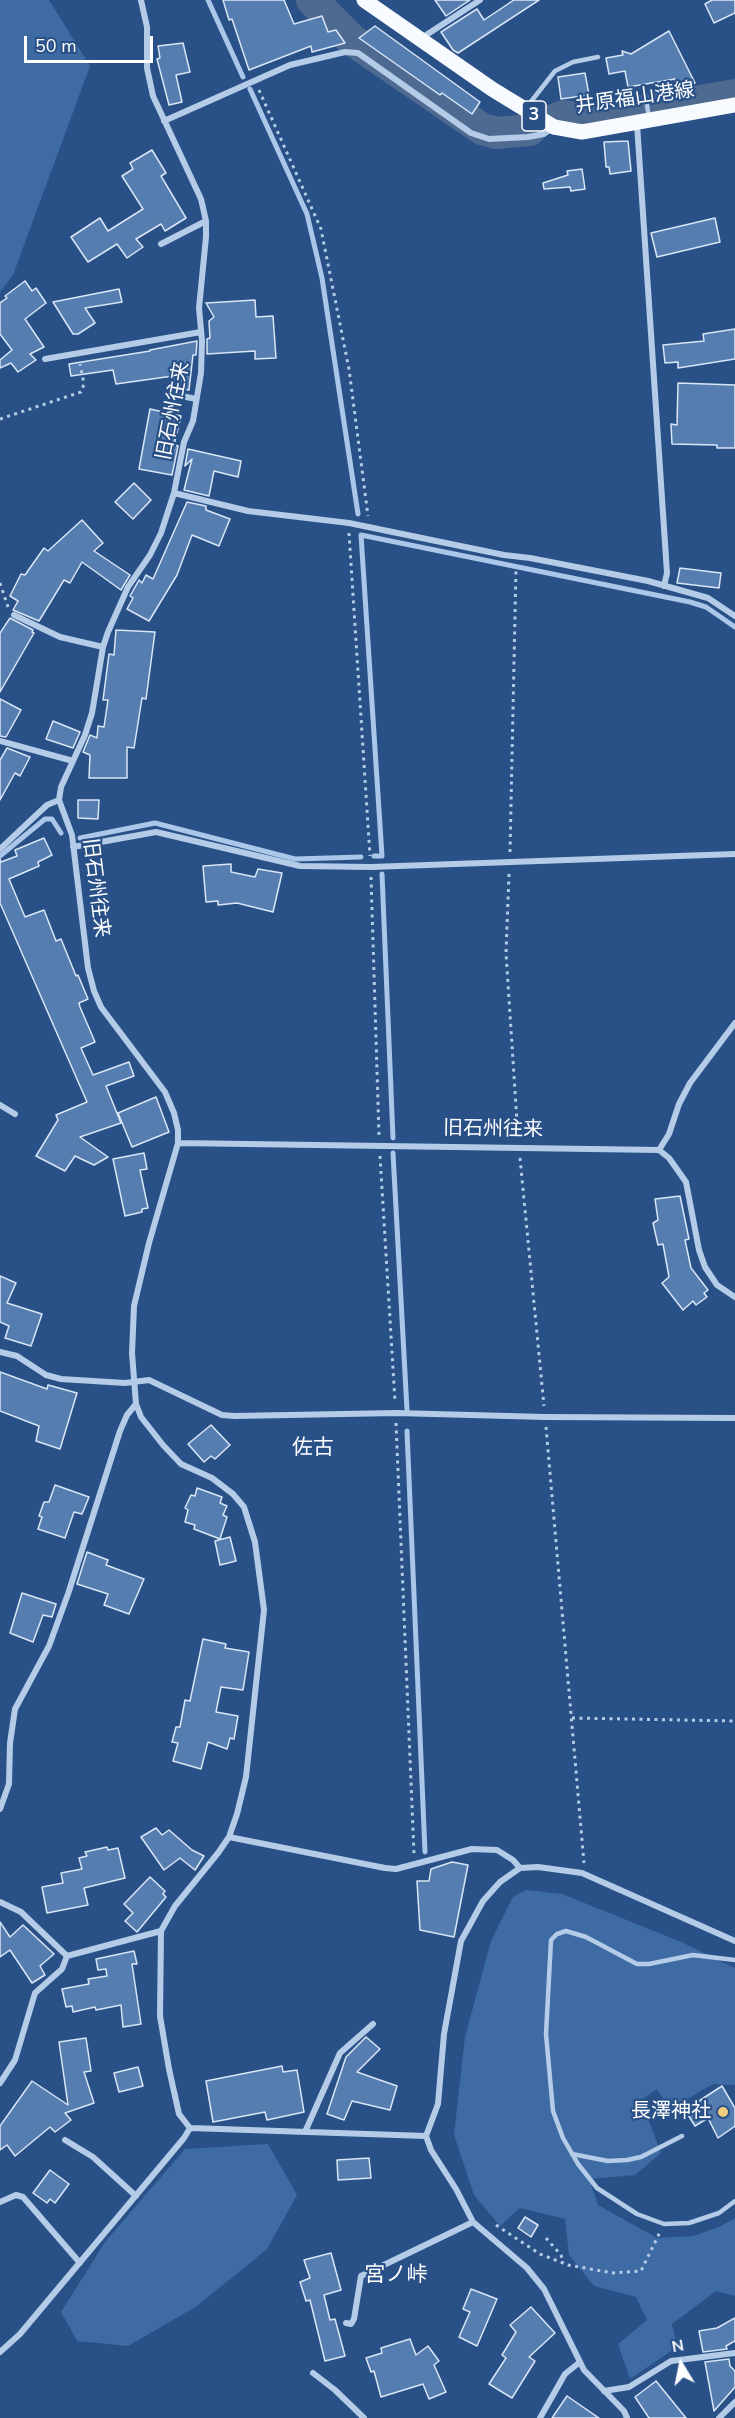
<!DOCTYPE html>
<html>
<head>
<meta charset="utf-8">
<style>
  body { margin:0 }
  #map { position:relative; width:735px; height:2418px; overflow:hidden; background:#295187; font-family:"Nunito Sans",sans-serif }
  canvas { display:block }
  .north { position:absolute; left:651px; top:2334px; width:60px; height:60px; -webkit-text-stroke:4px #295187; paint-order:stroke; rotate:350deg; font-size:16px; font-weight:700; line-height:24px; text-align:center; color:#fff }
  .north::after { content:''; display:block; margin:auto; width:21px; height:27px; background:#fff; clip-path:polygon(50% 0,100% 100%,50% 72%,0 100%) }
  .scale { position:absolute; left:24px; top:36px; width:129px; height:27px; box-sizing:border-box; border:3px solid #fff; border-top:0; padding-left:8px; font-size:18px; line-height:21px; white-space:nowrap; color:#fff; -webkit-text-stroke:4px #295187; paint-order:stroke }
</style>
</head>
<body>
<div id="map">
<canvas width="735" height="2418"></canvas>
<div class="north">N</div>
<div class="scale">50 m</div>
</div>
<script>
const context = document.querySelector('canvas').getContext('2d');
context.lineJoin = 'round';
function fill(path, color) {
  context.fillStyle = color;
  context.fill(path, 'evenodd');
}
function shape(rows) {
  const path = new Path2D();
  for (const r of rows) {
    path.moveTo(r[0], r[1]);
    for (let i = 2; i < r.length; i += 2) path.lineTo(r[i], r[i + 1]);
  }
  return path;
}
function trace(path, color, width, dash) {
  context.strokeStyle = color;
  context.lineWidth = width;
  context.lineCap = dash ? 'butt' : 'round';
  context.setLineDash(dash || []);
  context.stroke(path);
}
function write(font, color, halo, rows, align = 'center') {
  context.font = font + ' "Nunito Sans","Noto Sans JP",sans-serif';
  context.lineWidth = 4.5;
  context.setLineDash([]);
  context.textBaseline = 'middle';
  context.strokeStyle = halo;
  context.fillStyle = color;
  for (const [text, x, y, turn = 0] of rows) {
    context.save();
    context.translate(x, y);
    context.rotate((+turn || 0) * Math.PI / 180);
    context.textAlign = isNaN(turn) ? turn : align;
    if (halo) context.strokeText(text, 0, 0);
    context.fillText(text, 0, 0);
    context.restore();
  }
}
fill(shape([
  [0,0,49,0,90,66,13,275,0,292],
  [526,1890,562,1894,679,1941,735,1968,735,2085,713,2084,670,2109,657,2089,641,2100,661,2153,635,2175,589,2179,598,2205,657,2238,693,2236,719,2227,735,2218,735,2296,716,2291,672,2324,677,2347,630,2379,618,2344,647,2320,636,2297,594,2286,569,2255,565,2219,520,2208,500,2226,474,2195,454,2135,465,2037,491,1941,513,1897],
  [268,2144,297,2195,267,2249,197,2306,128,2346,77,2341,61,2312,105,2242,185,2149]
]), '#3e6ba3');
trace(shape([
  [208,0,243,77],
  [250,89,307,214,322,278,358,514],
  [80,838,155,823,295,859,361,857],
  [0,856,45,819,52,819,61,833],
  [374,856,382,856,361,535,690,602,706,607,735,627],
  [382,874,393,1138],
  [393,1153,407,1410],
  [407,1431,425,1852]
]), '#aac6e8', 5);
trace(shape([
  [312,0,352,40,482,129,496,133,530,130],
  [556,119,564,116,588,121,735,95]
]), '#4f6a90', 32);
const building = shape([
  [223,0,284,0,294,24,322,16,328,32,336,30,345,43,312,52,311,46,249,70,232,19,229,20,223,0],
  [435,0,470,0,446,16,435,0],
  [514,0,539,0,458,53,453,50,441,32,477,9,484,20,514,0],
  [712,0,735,0,735,13,714,23,705,4,712,0],
  [375,26,480,102,472,114,442,93,440,95,359,38,375,26],
  [669,31,695,83,677,87,675,79,628,87,625,71,609,74,606,58,623,55,622,51,631,54,669,31],
  [183,43,190,72,176,75,182,102,169,105,157,59,160,58,158,46,183,43],
  [585,73,589,95,561,99,558,77,585,73],
  [628,141,631,171,610,174,609,167,606,167,604,142,628,141],
  [152,150,166,173,161,176,186,218,165,231,161,224,136,239,143,247,127,258,117,244,88,262,71,237,100,218,108,231,143,209,122,176,133,169,130,163,152,150],
  [582,169,585,189,571,191,570,187,544,189,543,183,568,175,567,171,582,169],
  [715,218,720,242,657,257,651,233,715,218],
  [25,281,32,291,36,288,46,303,25,319,44,347,30,354,36,360,18,372,11,363,0,368,0,360,12,350,0,334,0,303,7,298,5,296,25,281],
  [119,289,122,302,85,308,95,323,78,334,73,334,53,302,119,289],
  [255,300,256,317,273,316,276,358,255,359,255,351,207,354,207,339,210,338,209,321,214,317,206,303,255,300],
  [735,329,735,359,678,368,678,362,665,363,663,345,704,341,703,334,735,329],
  [197,341,196,355,193,355,189,390,172,388,173,376,116,384,113,370,71,376,69,364,150,351,150,350,197,341],
  [678,383,735,385,735,448,717,448,717,445,672,444,671,424,677,425,678,383],
  [150,409,181,416,174,445,178,446,172,475,139,469,150,409],
  [188,449,241,461,238,477,214,471,209,496,184,490,192,459,185,466,188,449],
  [134,483,151,500,133,519,115,502,134,483],
  [187,502,206,506,206,510,230,519,219,546,192,535,177,575,149,621,127,609,133,598,130,596,139,580,142,583,146,575,153,579,187,502],
  [82,520,103,543,94,551,130,575,121,590,82,562,70,583,64,580,39,621,13,610,18,601,10,596,21,574,25,575,44,548,48,551,82,520],
  [680,568,721,573,719,588,677,583,680,568],
  [10,618,33,630,32,632,34,633,0,692,0,633,10,618],
  [116,630,155,632,146,699,142,698,134,748,127,747,127,778,89,778,90,755,83,752,90,735,97,738,98,726,104,727,108,700,103,700,109,654,114,655,116,630],
  [0,699,21,710,6,737,0,736,0,699],
  [53,721,80,732,73,748,46,739,53,721],
  [7,748,30,757,20,776,15,773,0,800,0,760,7,748],
  [78,800,99,800,98,819,78,818,78,800],
  [44,838,52,855,38,862,39,866,9,879,25,917,44,910,56,941,61,939,76,976,78,975,88,999,79,1003,80,1007,95,1042,81,1048,93,1075,129,1062,134,1076,106,1086,121,1123,80,1137,108,1157,94,1165,75,1156,65,1171,36,1156,58,1120,56,1115,87,1102,0,903,0,859,1,862,17,856,15,850,44,838],
  [231,864,231,872,255,877,258,869,282,873,273,912,237,903,218,905,218,901,206,902,203,866,231,864],
  [156,1097,169,1132,132,1147,118,1113,156,1097],
  [144,1153,147,1169,140,1170,148,1208,142,1209,142,1212,125,1216,113,1159,144,1153],
  [680,1196,689,1239,685,1240,691,1268,708,1290,704,1293,707,1297,696,1305,693,1301,683,1310,662,1283,669,1277,663,1244,658,1245,653,1223,658,1220,655,1199,680,1196],
  [0,1276,16,1283,7,1303,42,1314,31,1346,5,1338,9,1326,0,1322,0,1276],
  [0,1372,47,1389,48,1385,77,1393,60,1449,36,1441,39,1426,0,1411,0,1372],
  [211,1425,230,1445,215,1459,211,1456,204,1462,188,1444,211,1425],
  [55,1485,89,1497,82,1514,74,1512,65,1538,38,1529,42,1517,39,1516,44,1502,49,1502,55,1485],
  [197,1488,222,1497,220,1503,227,1506,223,1515,227,1517,220,1539,194,1529,195,1525,185,1522,188,1510,185,1508,191,1495,195,1496,197,1488],
  [230,1537,236,1561,220,1565,215,1541,230,1537],
  [87,1552,108,1560,106,1565,144,1579,129,1614,104,1605,108,1594,77,1584,87,1552],
  [22,1593,56,1604,52,1617,43,1615,33,1642,10,1633,22,1593],
  [203,1639,226,1644,225,1648,249,1652,243,1690,221,1687,216,1712,238,1716,234,1739,230,1738,227,1749,208,1742,201,1769,173,1761,178,1743,172,1742,176,1727,180,1727,185,1700,190,1701,203,1639],
  [156,1828,162,1835,169,1830,192,1850,204,1856,195,1870,180,1858,164,1870,141,1837,156,1828],
  [107,1847,108,1850,118,1848,125,1878,84,1888,88,1905,47,1913,42,1887,63,1883,61,1873,82,1869,79,1858,87,1856,85,1852,107,1847],
  [452,1862,468,1865,454,1937,420,1930,417,1881,429,1881,431,1869,452,1862],
  [150,1877,165,1891,163,1894,166,1897,137,1932,125,1921,133,1913,124,1904,150,1877],
  [0,1922,10,1937,23,1925,54,1954,40,1966,45,1975,32,1983,10,1950,0,1957,0,1922],
  [134,1951,137,1964,132,1964,141,2024,123,2027,121,2005,96,2010,95,2007,73,2012,72,2006,66,2007,62,1989,89,1984,88,1979,107,1976,106,1969,98,1970,96,1959,134,1951],
  [366,2037,380,2049,357,2072,397,2086,390,2110,352,2101,344,2120,327,2114,346,2057,366,2037],
  [86,2038,91,2071,84,2072,94,2103,65,2113,71,2120,55,2132,50,2127,15,2156,7,2145,0,2150,0,2126,32,2081,68,2105,59,2042,86,2038],
  [282,2066,283,2072,297,2070,304,2112,267,2120,265,2112,213,2122,206,2081,282,2066],
  [138,2067,143,2086,119,2092,114,2073,138,2067],
  [722,2086,735,2108,735,2126,718,2138,708,2118,695,2126,685,2110,722,2086],
  [369,2158,371,2178,338,2180,337,2160,369,2158],
  [50,2170,69,2184,55,2203,50,2199,47,2203,33,2193,50,2170],
  [525,2217,538,2225,531,2237,518,2228,525,2217],
  [331,2253,341,2290,324,2295,330,2320,335,2319,345,2356,325,2361,310,2300,306,2301,300,2282,310,2278,304,2260,331,2253],
  [471,2289,497,2299,477,2346,459,2337,470,2312,463,2309,471,2289],
  [531,2307,555,2333,529,2357,535,2361,512,2398,489,2384,506,2358,502,2355,516,2332,510,2325,531,2307],
  [735,2318,735,2341,726,2346,727,2349,703,2352,699,2331,717,2328,735,2318],
  [410,2339,416,2355,428,2346,439,2361,434,2365,446,2392,429,2399,423,2384,381,2397,374,2371,371,2372,366,2358,382,2353,381,2348,410,2339],
  [729,2359,730,2366,735,2371,735,2387,714,2411,705,2362,729,2359],
  [656,2381,686,2418,649,2418,635,2397,656,2381],
  [567,2396,599,2418,552,2418,567,2396]
]);
fill(building, '#567db0');
trace(building, '#d9e6f6', 1.5);
trace(shape([
  [259,90,321,229,349,369,368,516],
  [0,419,81,392,84,384,80,364],
  [349,533,370,856],
  [0,583,8,607],
  [510,852,516,568],
  [509,874,506,953,518,1137],
  [371,877,379,1135],
  [380,1156,395,1401],
  [520,1158,544,1406],
  [396,1423,414,1854],
  [546,1427,584,1863],
  [572,1718,735,1721],
  [496,2225,540,2254,568,2265,613,2273,641,2271,660,2232],
  [546,2238,561,2255,563,2263]
]), '#b5cce8', 3, [3, 4.5]);
trace(shape([
  [646,99,649,118],
  [526,108,555,71,573,62,598,57],
  [735,1960,693,1955,649,1964,637,1964,586,1937,566,1931,557,1934,551,1940,546,2034,553,2111,563,2138,578,2164,597,2188,637,2214,664,2224,689,2223,719,2213,735,2201],
  [572,2154,608,2161,627,2160,641,2157,682,2136]
]), '#b5cce8', 4.5);
trace(shape([
  [141,0,147,27,147,68,153,96,201,199,206,221,206,237,199,308,202,341,201,373,193,421,184,442,174,493,161,533,150,555,128,587,108,632,103,647,92,713,85,735,61,787,59,800,72,835,88,968,94,991,101,1007,165,1092,174,1113,178,1130,178,1143,149,1243,134,1306,132,1353,136,1404,141,1417,163,1445,181,1464,212,1478,233,1494,244,1507,255,1542,264,1610,246,1777,237,1814,229,1837,218,1853,175,1906,161,1931,160,2016,169,2069,179,2114,190,2128,426,2136],
  [420,39,480,0],
  [164,121,290,65,345,52,358,53,471,133,489,139,528,137,544,134,553,127],
  [637,124,667,573,664,586],
  [161,244,206,221],
  [45,359,201,332],
  [167,393,196,399],
  [174,493,248,511,349,523,504,555,530,558,648,581,708,598,735,616],
  [14,615,60,637,103,647],
  [0,741,73,761],
  [73,847,156,832,300,866,371,867,735,854],
  [0,849,47,805,59,800],
  [0,1105,15,1114],
  [178,1143,659,1150,669,1158,686,1182,699,1250,705,1267,717,1285,735,1297],
  [659,1150,669,1134,679,1104,690,1083,735,1023],
  [0,1352,17,1356,46,1375,61,1379,125,1383,149,1380,222,1415,235,1416,396,1413,545,1417,735,1418],
  [0,1809,9,1784,10,1743,15,1709,49,1646,68,1594,120,1431,127,1415,136,1404],
  [229,1837,385,1868,396,1869,472,1849,497,1850,513,1860,520,1868],
  [0,1902,21,1912,67,1956,161,1931],
  [0,2083,15,2060,35,1993,62,1969,67,1956],
  [305,2132,340,2053,373,2024],
  [65,2140,93,2157,136,2196],
  [0,2202,16,2195,23,2197,80,2263],
  [346,2323,351,2324,354,2319,361,2276,473,2222],
  [0,2352,20,2334,184,2138,190,2128],
  [313,2373,335,2390,364,2418],
  [604,2391,629,2387,671,2361,735,2353],
  [540,2418,565,2374,580,2362],
  [627,2418,624,2411,584,2370,544,2289,527,2268,473,2222,456,2189,431,2150,426,2136,438,2104,444,2034,461,1941,483,1901,500,1882,520,1868,538,1867,582,1873,735,1941],
  [719,2418,735,2402]
]), '#b5cce8', 6);
trace(shape([
  [364,0,492,89,554,127,582,132,735,105]
]), '#f7fafe', 15);
for (const [x, y, r, color] of [
  [723,2112,6,"#efcf7d"]
]) {
  const dot = new Path2D();
  dot.arc(x, y, r, 0, 2 * Math.PI);
  context.fillStyle = color;
  context.fill(dot);
  trace(dot, '#295187', 2);
}
for (const [x, y, w] of [
  [534,116,24]
]) {
  const box = new Path2D();
  box.roundRect(x - w / 2, y - 15, w, 30, 4.5);
  context.fillStyle = '#295187';
  context.fill(box);
  trace(box, '#fff', 1.5);
}
write('bold 18px', '#fff', null, [
  ["3",534,116]
]);
write('20px', '#fff', '#295187', [
  ["井原福山港線",635,99,-8],
  ["旧石州往来",174,411,-79],
  ["旧石州往来",95,888,83],
  ["旧石州往来",493,1130,1]
]);
write('20px', '#fff', '#295187', [
  ["長澤神社",711,2112]
], 'right');
write('21px', '#fff', '#295187', [
  ["佐古",313,1449],
  ["宮ノ峠",396,2276]
]);
</script>
</body>
</html>
